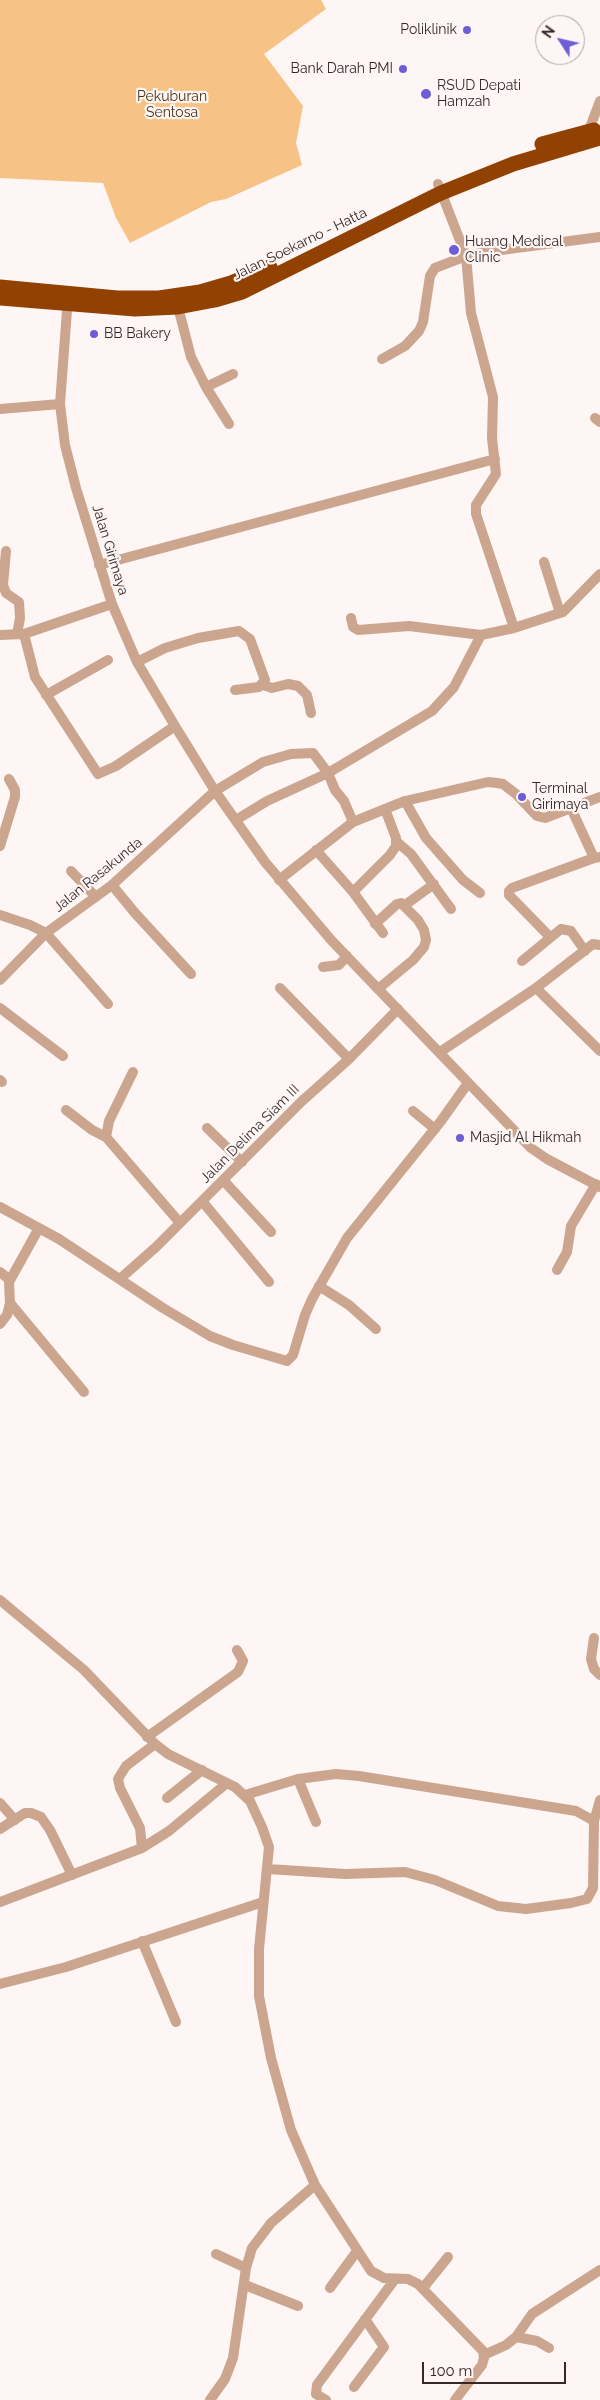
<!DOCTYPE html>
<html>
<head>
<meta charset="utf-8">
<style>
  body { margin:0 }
  #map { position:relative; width:600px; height:2400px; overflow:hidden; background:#fdf6f5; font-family:Raleway,sans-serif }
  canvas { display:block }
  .north { position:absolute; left:535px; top:15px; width:50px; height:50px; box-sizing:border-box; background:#fdf6f5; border:1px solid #ada4a3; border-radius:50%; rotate:305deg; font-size:14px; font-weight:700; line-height:20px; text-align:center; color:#352927 }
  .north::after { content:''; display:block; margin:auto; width:18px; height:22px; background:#6f5dd7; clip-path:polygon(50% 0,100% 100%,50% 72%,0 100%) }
  .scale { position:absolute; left:422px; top:2362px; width:144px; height:22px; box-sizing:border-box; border:2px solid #352927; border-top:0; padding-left:6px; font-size:15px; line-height:18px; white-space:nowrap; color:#352927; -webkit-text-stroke:4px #fdf6f5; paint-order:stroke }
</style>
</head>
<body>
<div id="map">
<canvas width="600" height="2400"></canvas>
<div class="north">N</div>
<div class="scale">100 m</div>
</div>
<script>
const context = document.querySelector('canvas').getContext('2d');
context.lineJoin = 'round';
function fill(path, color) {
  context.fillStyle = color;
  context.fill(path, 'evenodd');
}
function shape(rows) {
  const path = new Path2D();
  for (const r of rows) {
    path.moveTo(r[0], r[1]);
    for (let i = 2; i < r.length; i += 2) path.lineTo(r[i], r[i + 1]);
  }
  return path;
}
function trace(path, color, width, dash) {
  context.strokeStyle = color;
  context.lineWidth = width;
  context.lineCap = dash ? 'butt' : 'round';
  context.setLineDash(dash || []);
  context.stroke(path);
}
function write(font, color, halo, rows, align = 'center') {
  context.font = font + ' Raleway,sans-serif';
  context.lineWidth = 4.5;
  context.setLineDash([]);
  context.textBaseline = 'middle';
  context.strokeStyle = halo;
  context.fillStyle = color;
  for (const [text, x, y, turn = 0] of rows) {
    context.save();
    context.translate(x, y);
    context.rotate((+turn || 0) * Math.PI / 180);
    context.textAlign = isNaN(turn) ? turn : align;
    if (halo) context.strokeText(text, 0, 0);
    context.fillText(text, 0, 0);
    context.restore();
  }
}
fill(shape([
  [0,0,321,0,326,9,264,54,303,106,296,143,302,165,226,199,211,202,130,243,116,218,103,183,0,178]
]), '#f6c285');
trace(shape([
  [589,130,600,101],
  [438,184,466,256,471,313,493,397,492,438,496,474,476,505,476,514,514,628],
  [68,297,60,404,65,445,76,488,112,604,137,662,175,726,215,791,265,862,332,941,531,1148,547,1159,600,1187],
  [178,307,191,357,206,387,229,424],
  [382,359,405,346,419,331,423,322,430,276,435,268,466,256,486,252,600,237],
  [206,387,233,374],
  [0,409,60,404],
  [595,418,600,422],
  [6,551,3,585,6,593,19,602,20,618,17,634],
  [544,562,560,613],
  [99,565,495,459],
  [351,618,353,627,358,630,409,626,481,635,514,628,563,612,600,574],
  [24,634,35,677,98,774,116,766,175,726],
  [0,635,24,634,112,604],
  [137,662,165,648,198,638,239,631,250,639,265,680,259,687,235,690],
  [263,685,272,688,288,684,298,686,307,695,311,713],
  [46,695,108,660],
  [405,801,426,838,463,880,480,893],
  [571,808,594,858,600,857],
  [236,820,267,801,328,773,432,711,454,687,481,635],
  [397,842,411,854,451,909],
  [0,846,15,797,15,790,9,779],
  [316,850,353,892,383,933],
  [71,871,96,897],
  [279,880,353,822,405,801,488,782,497,783,503,784,516,794,537,816,545,818,600,797],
  [112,885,135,913,191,974],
  [353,892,390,855,396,846,396,838,385,809],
  [405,905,434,884],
  [0,915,30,925,46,933,108,1004],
  [375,924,397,904,401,903,418,920,424,930,426,940,424,947,413,960,378,989],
  [550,937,509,895,509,891,512,888,594,858],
  [522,961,561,929,571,931,585,951],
  [323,967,339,965,347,956],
  [0,980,46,933,112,885,215,791,263,762,291,754,313,753,328,773,335,790,344,801,353,822],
  [280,988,349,1059],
  [536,988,600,1051],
  [0,1008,63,1056],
  [440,1052,536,988,593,944,600,945],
  [133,1072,109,1121,106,1137,180,1223],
  [0,1080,2,1082],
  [66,1110,92,1130,106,1137],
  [413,1111,435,1129],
  [207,1128,242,1162],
  [223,1180,271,1232],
  [202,1201,269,1282],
  [0,1207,59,1239,163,1308,210,1336,233,1345,287,1361,293,1355,305,1315,312,1299,347,1238,441,1121,468,1083],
  [557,1270,567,1252,571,1226,596,1184],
  [0,1272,10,1280],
  [121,1278,156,1247,301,1102,349,1059,398,1009],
  [319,1286,349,1305,376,1329],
  [10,1303,84,1392],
  [0,1324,7,1315,10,1303,9,1282,39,1228],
  [0,1600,84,1670,155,1744,168,1754,235,1787,250,1801,262,1827,269,1847,259,1949,259,1996,271,2058,291,2130,315,2185,371,2271,384,2278,408,2279,418,2284,483,2351,484,2358,482,2365,455,2400],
  [594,1638,591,1659,594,1669,600,1675],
  [147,1737,238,1672,243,1661,237,1650],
  [298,1779,316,1822],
  [245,1795,298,1779,336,1774,359,1776,576,1811,594,1821],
  [167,1798,202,1770],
  [0,1803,15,1820],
  [0,1829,25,1813,31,1813,41,1817,50,1830,72,1875],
  [142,1848,140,1828,120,1788,118,1779,126,1766,155,1744],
  [268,1869,345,1874,405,1872,435,1880,498,1906,526,1909,571,1903,587,1899,593,1888,594,1821,600,1800],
  [0,1902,142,1848,169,1831,227,1783],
  [142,1941,176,2022],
  [0,1984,66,1967,263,1902],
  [216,2254,246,2268],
  [245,2285,298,2306],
  [330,2288,357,2251],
  [423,2288,448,2257],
  [516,2337,537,2341,549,2348],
  [484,2355,506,2345,516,2337,532,2314,600,2270],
  [354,2387,384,2347,365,2319],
  [210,2400,225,2379,233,2358,246,2268,252,2248,271,2223,315,2185],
  [326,2400,316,2394,317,2385,395,2279]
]), '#cca58f', 10);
trace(shape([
  [542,144,594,130],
  [0,287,117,298,159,298,200,292,231,283,270,267],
  [0,298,135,309,178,307,215,300,242,292,441,193,513,164,600,138]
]), '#914202', 15);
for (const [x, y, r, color] of [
  [467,30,5,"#6f5dd7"],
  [403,69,5,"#6f5dd7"],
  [426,94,6,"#6f5dd7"],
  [454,250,6,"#6f5dd7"],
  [94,334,5,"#6f5dd7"],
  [522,797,5,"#6f5dd7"],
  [460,1138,5,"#6f5dd7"]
]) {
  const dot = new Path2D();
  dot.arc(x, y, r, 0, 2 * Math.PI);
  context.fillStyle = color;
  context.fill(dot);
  trace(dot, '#fdf6f5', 2);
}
write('14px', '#352927', '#fdf6f5', [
  ["Poliklinik",457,30,"right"],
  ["Bank Darah PMI",393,69,"right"],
  ["RSUD Depati",437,86],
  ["Hamzah",437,102],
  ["Huang Medical",465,242],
  ["Clinic",465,258],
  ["BB Bakery",104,334],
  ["Terminal",532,789],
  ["Girimaya",532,805],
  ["Masjid Al Hikmah",470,1138]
], 'left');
write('14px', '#4e3411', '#fdf6f5', [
  ["Pekuburan",172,97],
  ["Sentosa",172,113]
]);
write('14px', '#352927', '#fdf6f5', [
  ["Jalan Soekarno - Hatta",300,244,-26],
  ["Jalan Girimaya",110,550,73],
  ["Jalan Rasakunda",98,875,-39],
  ["Jalan Delima Siam III",250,1134,-45]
]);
</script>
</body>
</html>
